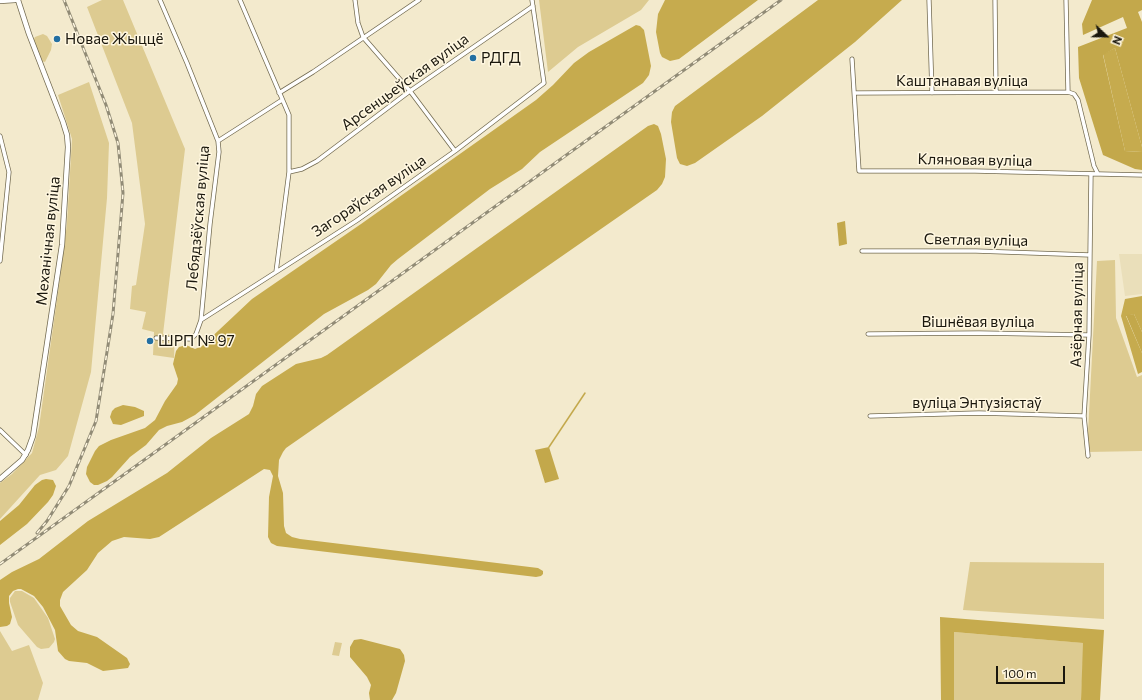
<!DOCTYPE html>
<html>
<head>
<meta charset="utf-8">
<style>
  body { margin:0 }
  #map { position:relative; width:1142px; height:700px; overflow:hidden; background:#f3eacd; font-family:Commissioner,sans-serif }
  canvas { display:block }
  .north { position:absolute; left:1086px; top:16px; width:40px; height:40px; -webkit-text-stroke:3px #fff7e0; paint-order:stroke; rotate:112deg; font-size:11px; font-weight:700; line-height:16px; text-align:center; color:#1a170d }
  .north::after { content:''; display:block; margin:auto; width:14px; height:18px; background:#1a170d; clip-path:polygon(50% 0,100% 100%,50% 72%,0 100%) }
  .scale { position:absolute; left:996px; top:666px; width:69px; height:18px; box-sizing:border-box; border:2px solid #1a170d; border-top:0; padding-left:5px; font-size:12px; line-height:14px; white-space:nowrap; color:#1a170d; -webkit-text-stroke:3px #fff7e0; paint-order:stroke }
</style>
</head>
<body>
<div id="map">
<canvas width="1142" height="700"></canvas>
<div class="north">N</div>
<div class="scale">100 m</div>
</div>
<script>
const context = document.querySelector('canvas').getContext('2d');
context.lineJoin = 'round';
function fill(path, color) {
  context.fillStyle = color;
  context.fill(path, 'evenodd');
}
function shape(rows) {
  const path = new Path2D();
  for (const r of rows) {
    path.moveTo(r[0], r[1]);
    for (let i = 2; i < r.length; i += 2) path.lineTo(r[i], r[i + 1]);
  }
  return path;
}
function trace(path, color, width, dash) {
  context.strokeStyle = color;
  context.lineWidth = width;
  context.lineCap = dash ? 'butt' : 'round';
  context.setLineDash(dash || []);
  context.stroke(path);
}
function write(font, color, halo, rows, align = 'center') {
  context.font = font + ' Commissioner,sans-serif';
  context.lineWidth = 3;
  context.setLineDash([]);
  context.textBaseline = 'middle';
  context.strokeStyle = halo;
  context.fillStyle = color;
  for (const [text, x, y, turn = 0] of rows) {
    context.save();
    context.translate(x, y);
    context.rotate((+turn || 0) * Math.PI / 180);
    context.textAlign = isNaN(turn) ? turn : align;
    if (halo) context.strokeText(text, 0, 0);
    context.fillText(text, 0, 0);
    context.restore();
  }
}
fill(shape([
  [1119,254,1142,254,1142,294,1125,296]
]), '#eadfba');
fill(shape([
  [102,0,123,0,185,149,163,334,175,335,174,358,153,355,154,332,142,329,146,312,130,309,132,286,136,285,145,224,132,123,87,7],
  [539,0,649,0,641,10,578,47,548,72],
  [43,34,47,36,52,44,51,50,45,62,41,61,33,41,35,37],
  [89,82,109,143,107,198,91,372,68,456,56,470,40,475,0,519,0,483,12,474,32,453,39,427,60,278,67,223,72,139,58,95],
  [1115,260,1116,318,1137,377,1142,375,1142,451,1087,452,1097,261],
  [970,562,1104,563,1104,619,963,610],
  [15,591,22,591,34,598,48,618,55,639,54,642,49,648,41,649,37,647,18,625,10,602,10,598],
  [0,631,12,651,29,645,43,683,38,700,0,700],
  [954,632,1084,643,1081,700,954,700],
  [335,642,342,643,339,656,332,655]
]), '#ddcb91');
fill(shape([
  [665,0,758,0,679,59,670,61,662,57,660,53,656,32,658,14],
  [818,0,902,0,855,42,762,116,695,163,687,166,680,164,677,158,671,122,672,112,675,106],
  [636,25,640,26,644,30,651,66,649,75,643,83,540,152,522,169,490,189,398,259,391,265,376,284,368,290,324,314,195,415,182,422,167,426,159,430,146,445,130,457,112,477,107,481,98,485,94,485,90,482,86,474,87,467,95,451,99,446,111,440,145,428,155,420,165,401,177,384,178,379,173,364,176,351,179,347,186,345,195,349,202,346,252,299,361,224,536,100,553,85,574,63,589,52],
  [1115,48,1142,147,1142,152,1125,151,1103,54],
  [654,124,658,126,661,134,666,159,665,177,662,184,657,190,286,448,283,452,279,460,278,476,283,493,284,526,286,533,292,537,300,539,538,568,543,571,543,574,541,576,536,577,277,546,271,543,268,537,269,497,273,476,270,470,264,469,159,537,150,539,124,537,112,541,98,553,87,570,63,592,60,600,60,606,71,625,78,631,97,637,127,658,130,664,128,668,103,671,87,663,69,661,65,659,58,651,55,630,43,607,34,596,21,589,18,589,13,591,9,596,9,603,12,617,10,624,7,626,0,627,0,580,12,572,39,559,88,521,167,473,211,438,249,414,253,406,256,394,262,386,296,364,321,358,327,355,648,126],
  [1142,296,1142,332,1134,314,1126,316,1142,353,1142,372,1138,374,1121,316,1125,299],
  [123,405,135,407,144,411,144,416,121,425,113,424,110,417,112,411,115,408],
  [46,479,53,480,56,486,53,495,48,502,27,524,0,545,0,521,19,505,35,485,42,480],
  [940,617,1104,630,1100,700,1081,700,1083,643,954,632,954,700,941,700]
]), '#c6ab4e');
fill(shape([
  [1092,0,1142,0,1142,10,1138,12,1142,22,1142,147,1115,48,1103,55,1125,151,1142,152,1142,170,1135,169,1103,155,1079,78,1078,47,1127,28,1123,17,1083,35,1082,24],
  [845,221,847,244,839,246,837,223],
  [1134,314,1142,332,1142,353,1126,315],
  [549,447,559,479,545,483,535,450],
  [361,639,400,649,404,655,405,661,396,693,392,700,370,700,369,693,371,685,367,677,350,657,350,647,354,640]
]), '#c3a84b');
trace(shape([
  [549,447,585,393]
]), '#c3a84b', 1.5);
const minor = shape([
  [240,0,289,115,289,172,276,272],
  [355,0,358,23,363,37,410,91,455,151],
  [929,0,932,93],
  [995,0,996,92],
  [1066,0,1068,92],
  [852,59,859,171,975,171,1142,175],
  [279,93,313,72,419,0],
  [855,93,1068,92,1074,94,1078,100,1094,166,1098,174],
  [0,136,9,172,0,261],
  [218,141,282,100],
  [289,172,302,169,317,161,410,91,533,6],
  [862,251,976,251,1090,255],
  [201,320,356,221,455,151,544,83,532,0],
  [868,334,979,333,1089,335],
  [156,338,191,339,196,334,201,320,210,224,219,152,218,141,187,63,160,0],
  [870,416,979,413,1084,416],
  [0,430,26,455],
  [1088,456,1084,416,1089,335,1091,174]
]);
const tertiary = shape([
  [0,1,15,0],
  [0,479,22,460,28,450,33,436,62,245,68,147,67,135,63,122,29,34,18,0]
]);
trace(minor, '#726a50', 5);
trace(tertiary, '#726a50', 6);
trace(minor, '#fff', 3.5);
trace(tertiary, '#fff', 4.5);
const rail = shape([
  [37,533,47,521,69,486,96,421,113,314,123,193,118,143,106,105,64,0],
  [0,564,781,0]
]);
trace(rail, '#918b76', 3);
trace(rail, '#fff7e0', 1.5, [4.5]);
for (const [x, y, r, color] of [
  [57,39,4,"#236fa2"],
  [473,58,4,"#236fa2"],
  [150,341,4,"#236fa2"]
]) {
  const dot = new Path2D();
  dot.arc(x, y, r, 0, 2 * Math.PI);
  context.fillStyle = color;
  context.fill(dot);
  trace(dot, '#fff7e0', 1.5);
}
write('15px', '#1a170d', '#fff7e0', [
  ["Новае Жыццё",65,39],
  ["РДГД",481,58],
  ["ШРП № 97",158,341]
], 'left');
write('15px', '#1a170d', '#fff7e0', [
  ["Каштанавая вуліца",962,81],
  ["Арсенцьеўская вуліца",405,82,-36],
  ["Кляновая вуліца",975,160,1],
  ["Загораўская вуліца",369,196,-34],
  ["Лебядзёўская вуліца",198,218,-85],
  ["Светлая вуліца",976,240,1],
  ["Механічная вуліца",48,241,-84],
  ["Азёрная вуліца",1077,315,-89],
  ["Вішнёвая вуліца",978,322],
  ["вуліца Энтузіястаў",977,403]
]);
</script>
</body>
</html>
